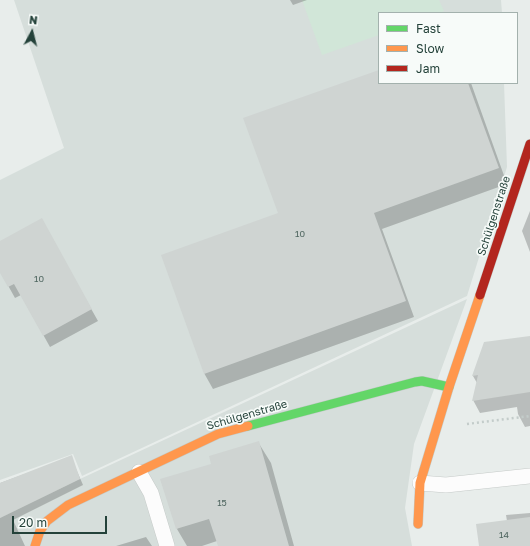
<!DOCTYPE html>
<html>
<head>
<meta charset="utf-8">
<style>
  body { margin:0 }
  #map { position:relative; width:530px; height:546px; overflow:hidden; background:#e8edeb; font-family:"Golos Text",sans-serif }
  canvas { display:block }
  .legend { position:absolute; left:378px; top:12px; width:140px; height:72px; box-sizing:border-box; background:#f7fbf9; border:1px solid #a3b1ad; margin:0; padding:5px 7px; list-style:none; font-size:12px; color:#24423a }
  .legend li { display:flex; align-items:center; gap:8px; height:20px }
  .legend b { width:20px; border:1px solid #a3b1ad }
  .north { position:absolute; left:12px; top:12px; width:40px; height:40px; -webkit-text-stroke:3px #f7fbf9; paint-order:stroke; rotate:7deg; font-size:11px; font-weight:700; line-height:16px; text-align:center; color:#24423a }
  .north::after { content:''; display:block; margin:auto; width:14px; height:18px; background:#24423a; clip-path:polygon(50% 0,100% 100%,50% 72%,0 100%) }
  .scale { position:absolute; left:12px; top:516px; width:95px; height:18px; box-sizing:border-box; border:2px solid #24423a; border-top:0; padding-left:5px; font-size:12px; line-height:14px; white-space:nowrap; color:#24423a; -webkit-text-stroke:3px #f7fbf9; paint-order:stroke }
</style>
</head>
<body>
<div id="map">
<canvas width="530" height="546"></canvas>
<ul class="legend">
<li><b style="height:5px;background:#63d668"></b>Fast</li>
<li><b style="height:5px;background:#ff974d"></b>Slow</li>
<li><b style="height:5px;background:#b3261e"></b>Jam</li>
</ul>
<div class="north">N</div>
<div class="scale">20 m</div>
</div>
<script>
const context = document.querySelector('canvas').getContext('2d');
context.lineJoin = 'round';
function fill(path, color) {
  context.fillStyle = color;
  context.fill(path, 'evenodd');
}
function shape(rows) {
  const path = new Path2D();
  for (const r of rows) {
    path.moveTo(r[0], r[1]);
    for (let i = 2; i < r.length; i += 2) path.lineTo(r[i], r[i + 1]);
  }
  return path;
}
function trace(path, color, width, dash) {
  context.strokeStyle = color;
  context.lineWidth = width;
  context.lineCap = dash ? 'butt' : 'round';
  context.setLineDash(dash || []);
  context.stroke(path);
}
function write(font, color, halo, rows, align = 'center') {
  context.font = font + ' "Golos Text",sans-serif';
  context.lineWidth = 3.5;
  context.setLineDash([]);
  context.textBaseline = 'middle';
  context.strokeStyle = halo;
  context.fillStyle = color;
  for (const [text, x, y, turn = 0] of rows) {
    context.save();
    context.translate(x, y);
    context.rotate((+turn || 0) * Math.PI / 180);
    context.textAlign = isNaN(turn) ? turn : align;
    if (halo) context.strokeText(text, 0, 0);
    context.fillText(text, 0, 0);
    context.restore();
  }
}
fill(shape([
  [14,0,501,0,502,13,379,13,379,83,504,83,507,167,467,296,82,476,73,454,0,480,0,180,64,148],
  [467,299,414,444,405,508,412,546,0,546,0,518,80,479]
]), '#d6dedb');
fill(shape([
  [302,0,439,0,444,11,439,13,379,13,379,35,322,55]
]), '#d1e6d8');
fill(shape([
  [290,0,307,0,293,5],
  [379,71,379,83,471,83,507,184,382,229,414,317,213,389,204,373,279,214],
  [530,211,530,252,522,231],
  [41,220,98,321,50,347,21,295,15,298,0,271,0,242],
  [530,337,530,426,525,427,518,414,517,407,480,413,473,400,477,383,473,376,485,343],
  [258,442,271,463,294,546,219,546,217,541,202,546,187,546,177,529,213,464],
  [71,457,83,485,13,520,25,546,0,546,0,483],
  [530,513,530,546,480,546,507,521,506,515],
  [146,537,152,546,116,546]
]), '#0003');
fill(shape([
  [379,70,379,83,468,83,499,168,374,213,406,301,204,374,161,255,278,213,243,118],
  [42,218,92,309,43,336,14,284,8,287,0,273,0,241],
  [530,336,530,392,472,401,478,375,472,376,484,342],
  [259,441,289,546,218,546,209,519,176,529,160,479,211,464,209,456],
  [72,455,80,479,0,518,0,483],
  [530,517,530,546,479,546,476,524]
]), '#cfd4d2');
const lane = shape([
  [139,472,151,493,167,546],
  [420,483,446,485,530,476]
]);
const fast = shape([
  [248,426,415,382,422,381,449,387]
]);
const slow = shape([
  [418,524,420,483,449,387,480,295],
  [35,546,40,531,47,521,68,505,218,434,248,426]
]);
const jam = shape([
  [480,295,530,144]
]);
trace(lane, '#c5cac8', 16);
trace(fast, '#c3cbc8', 10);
trace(slow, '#c3cbc8', 10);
trace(jam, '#c3cbc8', 10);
trace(shape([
  [467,424,530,416]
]), '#c3ccca', 2.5, [2, 3]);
trace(lane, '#fcfcfc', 15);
trace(fast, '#63d668', 9);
trace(slow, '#ff974d', 9);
trace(jam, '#b3261e', 9);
write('9px', '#506761', null, [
  ["10",300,234],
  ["10",39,279],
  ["15",222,503],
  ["14",504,535]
]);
write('11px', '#24423a', '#f7fbf9', [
  ["Schülgenstraße",494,216,-72],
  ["Schülgenstraße",247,415,-16]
]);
</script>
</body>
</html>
